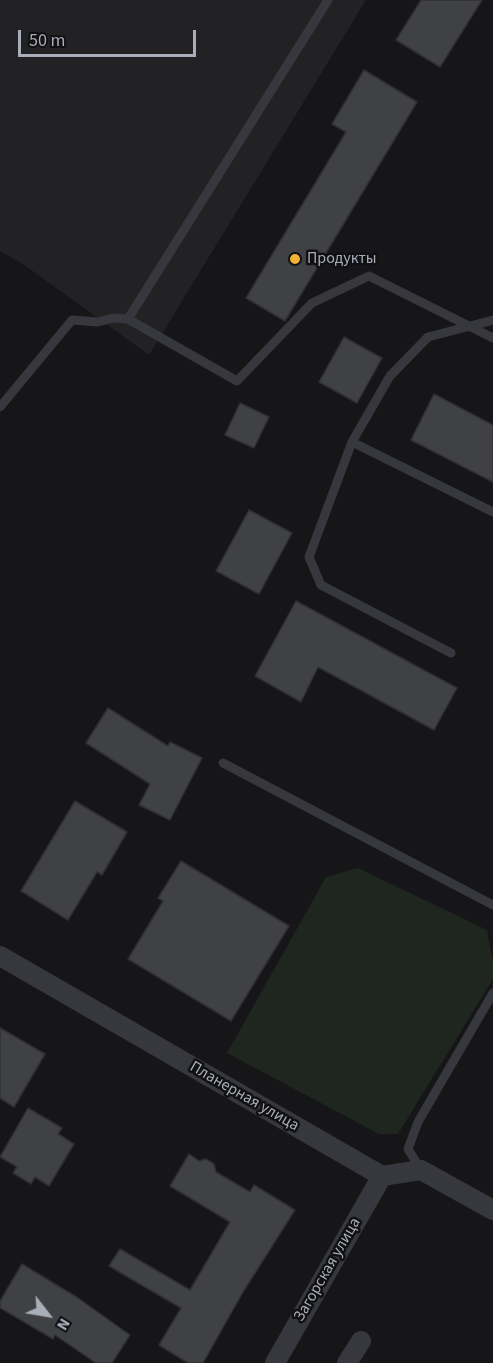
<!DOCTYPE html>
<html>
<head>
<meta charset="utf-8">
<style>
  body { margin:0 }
  #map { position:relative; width:493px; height:1363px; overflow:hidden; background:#161618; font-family:"Source Sans 3",sans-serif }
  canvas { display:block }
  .north { position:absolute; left:18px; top:1285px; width:60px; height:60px; -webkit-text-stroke:4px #111113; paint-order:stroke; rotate:121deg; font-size:16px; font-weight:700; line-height:24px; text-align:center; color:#a8adb8 }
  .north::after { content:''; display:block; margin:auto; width:21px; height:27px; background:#a8adb8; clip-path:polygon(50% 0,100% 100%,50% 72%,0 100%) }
  .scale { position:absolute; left:18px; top:30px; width:178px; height:27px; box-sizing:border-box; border:3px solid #a8adb8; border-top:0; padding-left:8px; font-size:18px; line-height:21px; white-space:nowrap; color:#a8adb8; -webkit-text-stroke:4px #111113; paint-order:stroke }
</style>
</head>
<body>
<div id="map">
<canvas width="493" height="1363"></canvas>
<div class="north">N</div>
<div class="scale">50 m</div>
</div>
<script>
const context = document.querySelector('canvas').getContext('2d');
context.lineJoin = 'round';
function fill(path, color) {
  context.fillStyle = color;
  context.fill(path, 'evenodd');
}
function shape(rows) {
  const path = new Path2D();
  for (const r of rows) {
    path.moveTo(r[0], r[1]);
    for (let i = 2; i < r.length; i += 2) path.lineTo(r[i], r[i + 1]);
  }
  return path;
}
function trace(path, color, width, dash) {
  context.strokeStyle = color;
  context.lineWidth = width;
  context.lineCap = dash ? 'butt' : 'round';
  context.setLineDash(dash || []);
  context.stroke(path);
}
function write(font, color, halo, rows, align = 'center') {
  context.font = font + ' "Source Sans 3",sans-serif';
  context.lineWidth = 5;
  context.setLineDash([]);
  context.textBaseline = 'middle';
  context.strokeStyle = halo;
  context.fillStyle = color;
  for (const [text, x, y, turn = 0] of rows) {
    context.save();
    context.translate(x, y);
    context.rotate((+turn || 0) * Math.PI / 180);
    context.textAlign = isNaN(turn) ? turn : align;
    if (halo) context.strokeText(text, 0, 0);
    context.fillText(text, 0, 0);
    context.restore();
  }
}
fill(shape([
  [0,0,366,0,149,355,23,264,0,251]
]), '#222225');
fill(shape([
  [358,868,487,930,493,963,493,979,398,1134,379,1134,227,1053,326,877]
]), '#1e261f');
const building = shape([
  [421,0,482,0,440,67,396,40,421,0],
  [364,70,417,102,285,321,246,298,346,132,332,124,364,70],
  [344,337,382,358,357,403,319,382,344,337],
  [434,394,493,425,493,482,411,440,434,394],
  [240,403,269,417,254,448,225,435,240,403],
  [249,510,292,533,259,594,216,571,249,510],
  [296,601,457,688,434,730,318,667,301,702,255,676,296,601],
  [108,708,168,746,170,742,202,758,170,820,139,805,150,784,86,743,108,708],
  [75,801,127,832,102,875,97,872,68,920,21,891,75,801],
  [181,861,289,926,231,1021,128,959,163,901,158,898,181,861],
  [0,1028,45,1054,14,1107,0,1098,0,1028],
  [28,1108,62,1128,58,1134,74,1144,49,1186,35,1177,31,1184,13,1173,17,1167,0,1157,28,1108],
  [189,1154,199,1161,206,1159,214,1164,216,1172,250,1192,254,1185,295,1210,243,1292,203,1363,188,1363,159,1345,181,1308,109,1266,120,1249,190,1290,230,1222,170,1186,189,1154],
  [22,1264,78,1298,130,1335,112,1363,96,1363,55,1335,53,1339,0,1308,0,1301,22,1264]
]);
fill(building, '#404145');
trace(building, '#303034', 1.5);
trace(shape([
  [128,319,328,0],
  [0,407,72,320,98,322,113,318,128,319,237,381,312,303,369,276,493,338],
  [352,442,390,376,428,337,493,320],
  [451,653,321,585,309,557,352,442,493,512],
  [223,763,493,905],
  [421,1170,408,1149,418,1122,493,993]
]), '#37383d', 9);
trace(shape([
  [0,956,382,1176,421,1170,493,1210],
  [275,1363,382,1176],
  [347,1363,361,1341]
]), '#37383d', 20);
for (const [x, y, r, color] of [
  [295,259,6,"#f2b134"]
]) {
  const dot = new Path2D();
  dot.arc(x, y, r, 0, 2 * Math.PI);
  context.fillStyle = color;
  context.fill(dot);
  trace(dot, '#111113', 2);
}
write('16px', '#a8adb8', '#111113', [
  ["Продукты",307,259]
], 'left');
write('16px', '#a8adb8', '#111113', [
  ["Планерная улица",244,1097,30],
  ["Загорская улица",328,1270,-60]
]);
</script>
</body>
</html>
